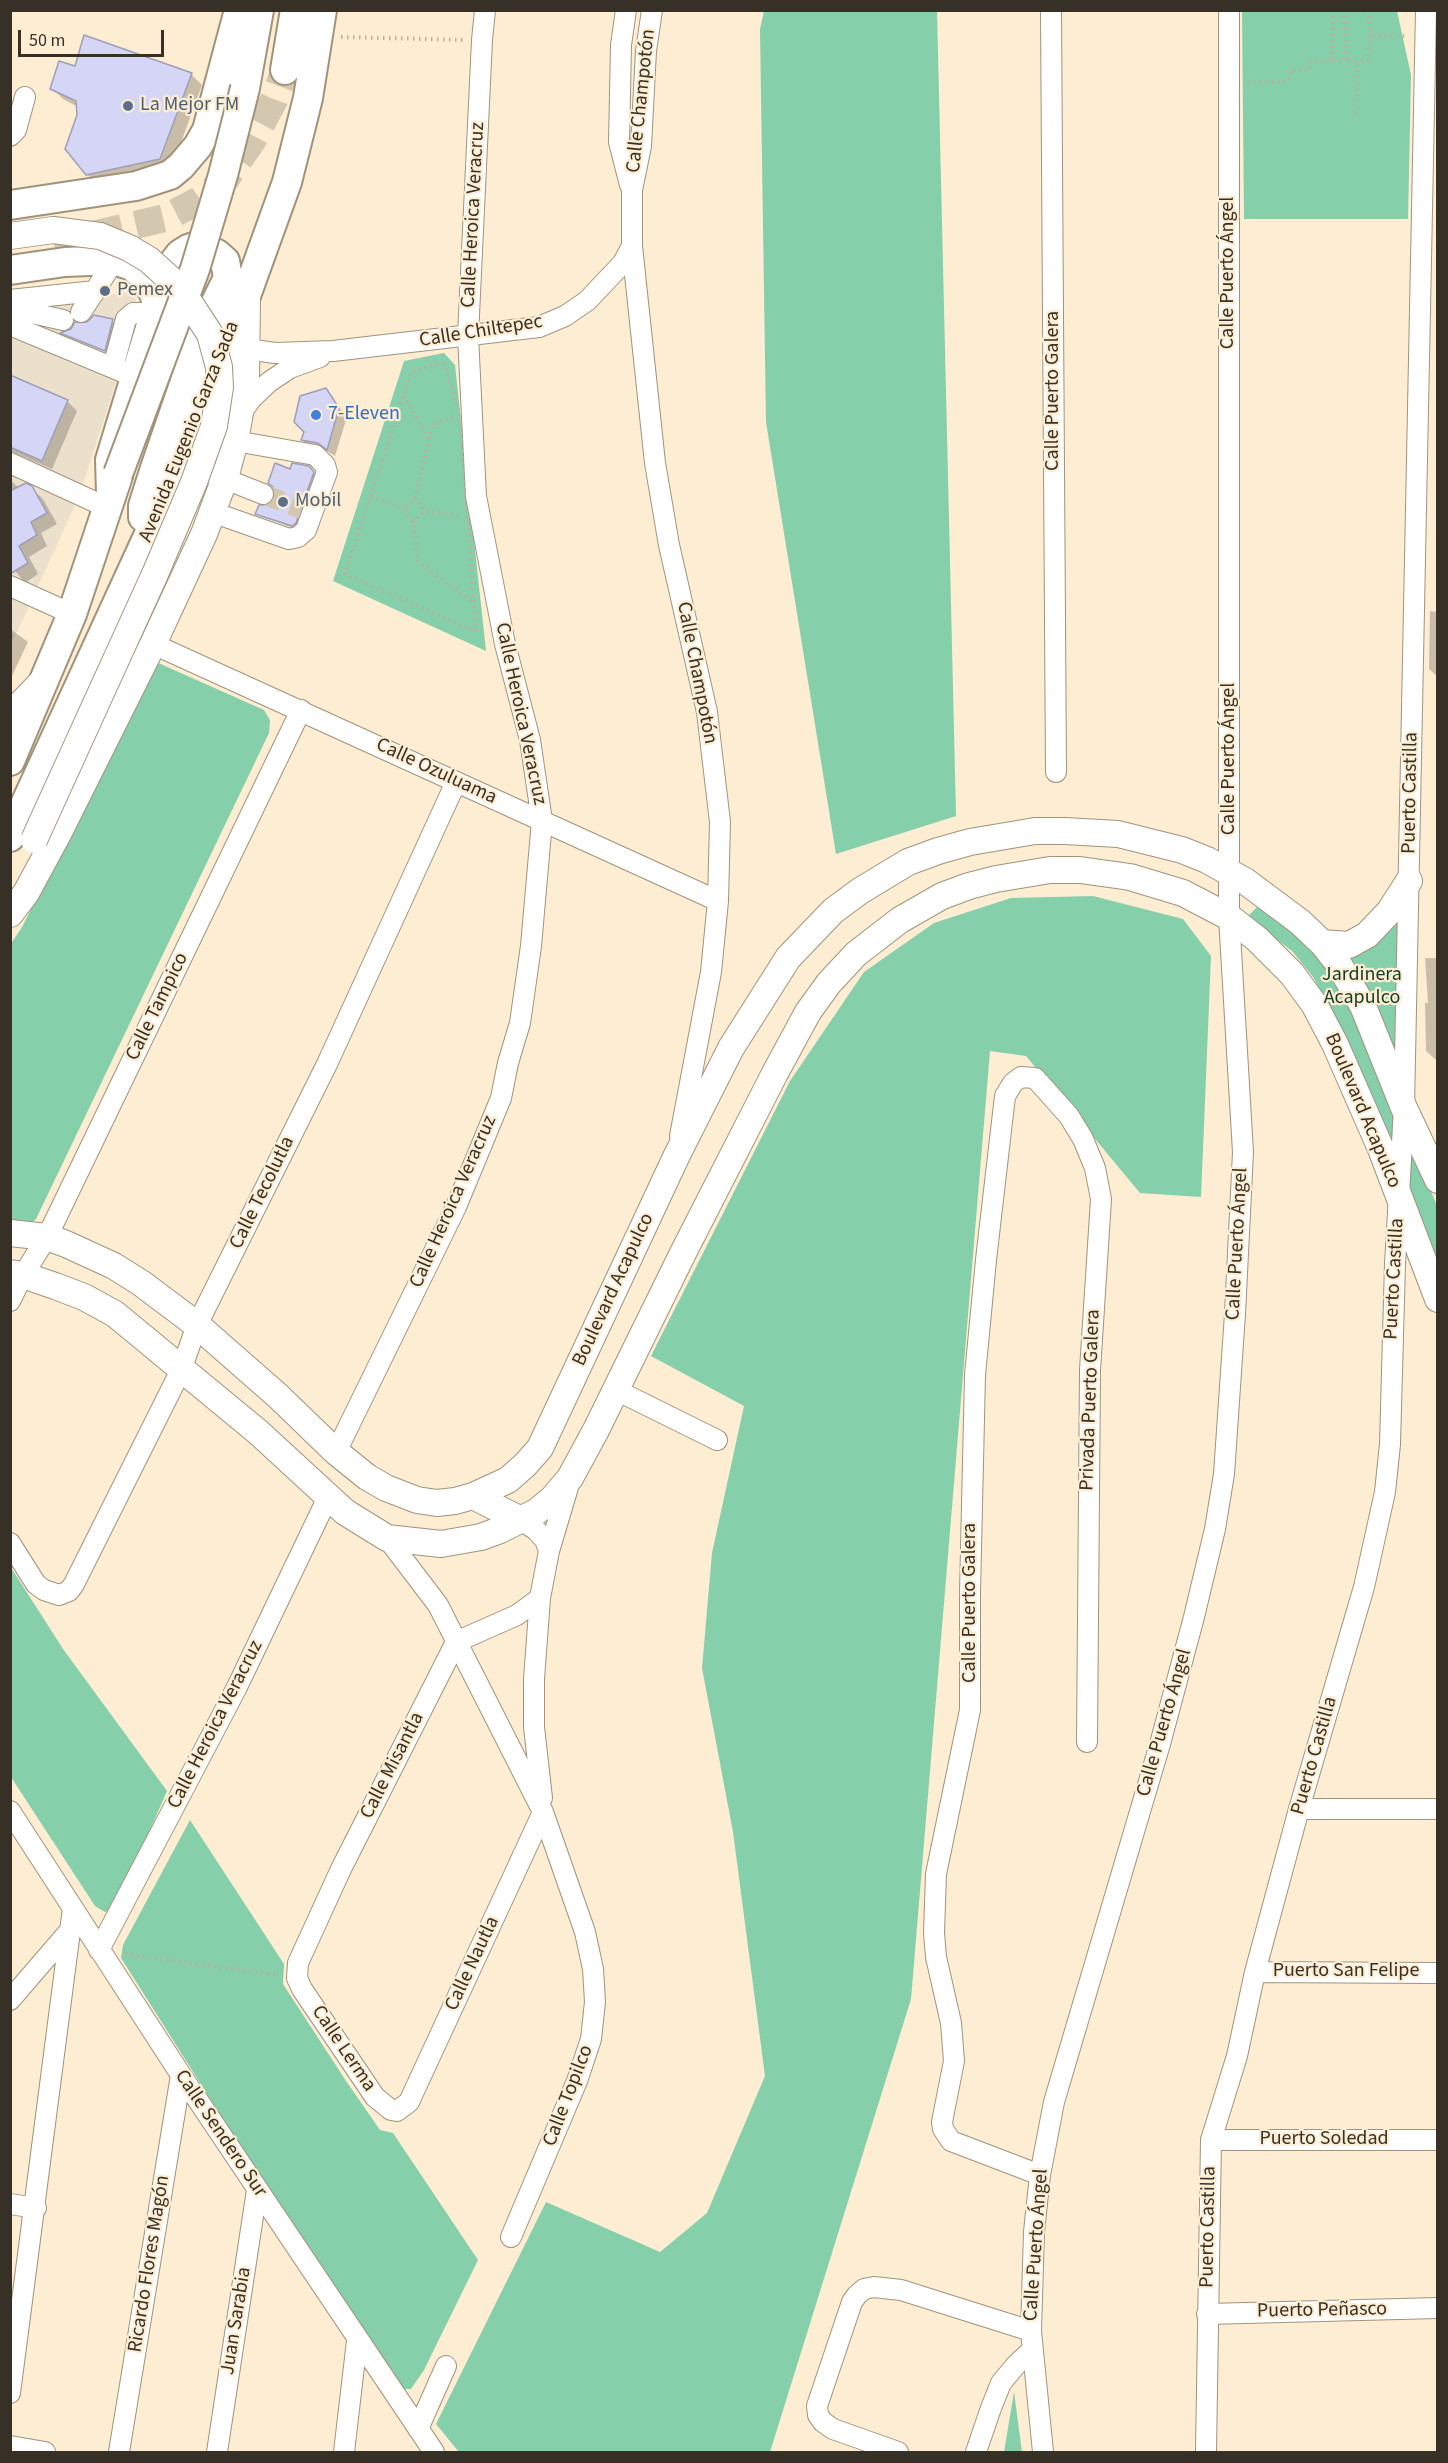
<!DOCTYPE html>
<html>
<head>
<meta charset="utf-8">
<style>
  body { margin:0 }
  #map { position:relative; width:1448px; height:2463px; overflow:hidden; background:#fcedd3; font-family:"Source Sans 3",sans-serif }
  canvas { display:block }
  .frame { position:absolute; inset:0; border:12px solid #363026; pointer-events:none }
  .scale { position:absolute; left:18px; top:30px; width:146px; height:27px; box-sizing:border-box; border:3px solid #363026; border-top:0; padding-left:8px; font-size:18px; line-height:21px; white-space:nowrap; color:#363026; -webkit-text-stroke:4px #fcedd3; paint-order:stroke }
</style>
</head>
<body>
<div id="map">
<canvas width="1448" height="2463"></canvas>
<div class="frame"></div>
<div class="scale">50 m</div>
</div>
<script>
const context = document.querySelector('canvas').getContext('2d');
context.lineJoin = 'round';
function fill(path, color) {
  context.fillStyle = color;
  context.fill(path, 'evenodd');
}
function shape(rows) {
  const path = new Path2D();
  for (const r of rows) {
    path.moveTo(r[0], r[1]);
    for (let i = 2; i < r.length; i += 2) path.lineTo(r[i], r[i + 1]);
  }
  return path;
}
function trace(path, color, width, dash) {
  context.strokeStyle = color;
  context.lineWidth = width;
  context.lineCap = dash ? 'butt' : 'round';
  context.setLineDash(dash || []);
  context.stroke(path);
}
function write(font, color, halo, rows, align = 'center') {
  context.font = font + ' "Source Sans 3",sans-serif';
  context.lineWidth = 4.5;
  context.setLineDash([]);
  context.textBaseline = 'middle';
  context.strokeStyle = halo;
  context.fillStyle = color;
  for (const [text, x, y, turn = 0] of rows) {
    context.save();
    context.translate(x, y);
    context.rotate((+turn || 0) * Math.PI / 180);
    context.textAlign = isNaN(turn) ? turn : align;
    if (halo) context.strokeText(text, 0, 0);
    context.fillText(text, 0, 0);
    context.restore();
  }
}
fill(shape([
  [130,292,140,306,80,494,11,645,11,309]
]), '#ebe0cc');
fill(shape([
  [764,11,937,11,956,816,836,854,766,422,760,29],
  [1242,11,1397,11,1411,75,1408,219,1244,219],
  [444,353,455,365,486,651,333,581,404,361],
  [156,662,264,710,270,720,269,733,36,1219,28,1226,10,1228,10,945,22,927],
  [1093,896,1183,919,1211,956,1201,1197,1140,1193,1026,1056,990,1051,911,1999,770,2452,459,2452,436,2424,546,2202,660,2252,707,2213,765,2076,733,1832,702,1668,712,1553,744,1406,651,1356,790,1081,864,972,934,923,1011,898],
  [1261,903,1319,948,1382,931,1402,921,1395,1101,1437,1206,1437,1260,1343,1032,1313,977,1292,951,1247,917],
  [10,1566,63,1649,167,1791,116,1908,105,1912,95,1906,11,1777],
  [190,1820,284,1964,283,1984,346,2081,380,2130,393,2133,478,2260,424,2370,411,2389,400,2389,292,2228,121,1958,123,1945],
  [1014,2392,1022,2452,1004,2452]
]), '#85cfaa');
fill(shape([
  [76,68,191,74,202,85,171,170,98,185,87,174,78,107,63,99,52,88],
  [94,316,115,323,107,352,64,334,87,324],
  [10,377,67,401,77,411,52,469,10,451],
  [325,390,347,417,335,456,327,451,310,448,302,440],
  [308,468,316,475,298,525,293,528,257,514,271,505,291,470],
  [10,480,19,488,31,488,43,499,57,524,41,533,47,546,29,557,38,574,25,583,11,566],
  [1430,611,1438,612,1438,677,1429,669],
  [10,629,28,642,10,680],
  [1425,958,1438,958,1438,1062,1426,1051,1425,1003,1428,1003]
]), '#0003');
const building = shape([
  [84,35,192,73,160,159,86,175,65,149,77,115,76,101,50,89,59,61,75,66,84,35],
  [94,315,113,319,105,351,60,333,71,329,75,322,87,322,94,315],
  [10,375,68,400,42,461,10,447,10,375],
  [326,388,339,408,327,450,318,443,301,440,304,432,294,422,300,396,326,388],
  [275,463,290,469,292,463,309,466,314,472,296,523,292,526,255,514,259,505,270,504,274,498,273,487,268,483,275,463],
  [26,483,32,486,47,513,31,522,37,535,19,546,28,563,10,574,10,491,26,483]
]);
fill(building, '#d5d6f5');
trace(building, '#9e9eb8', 1.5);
trace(shape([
  [263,494,304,510]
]), '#d4c7b0', 20, [20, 10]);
trace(shape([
  [54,244,165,218,198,201,213,190,227,177,252,141,274,100,285,70]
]), '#d4c7b0', 28, [28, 14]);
const minor = shape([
  [626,10,621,45,619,142,630,185],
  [652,10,646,51,641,146,632,190,632,246,655,463,669,545,707,712,720,822,718,901,711,972,680,1136],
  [1051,10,1056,772],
  [10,136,16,130,25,97],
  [10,300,95,291,114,260],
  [10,308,63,320],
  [81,312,95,291],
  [10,325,135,377],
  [247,349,275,353,333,351,539,327,565,316,587,301,623,263,632,246],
  [113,367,126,319,133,313,154,313],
  [241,414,251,399,269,382,290,368,320,357],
  [10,463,106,507],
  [187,464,263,494],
  [212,512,289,539,298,537,306,530,327,472,325,465,315,455,235,441],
  [10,586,72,614],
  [153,644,718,901],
  [10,1301,23,1275,47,1237,301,710],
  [616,1390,717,1440],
  [336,1452,456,1207,501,1098,508,1063,520,1023,531,946,542,821,530,740,505,644,476,496,468,336,482,40,485,10],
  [521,1520,536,1530,545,1540,549,1551],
  [387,1538,438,1605,543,1812,585,1932,593,1969,595,2002,591,2039,577,2081,511,2237],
  [10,1543,36,1584,44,1590,59,1595,69,1591,74,1584,181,1370,197,1325,327,1064,456,782],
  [540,1598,517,1615,456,1642,341,1869,298,1963,297,1978,302,1989,375,2097,391,2110,397,2111,409,2102,543,1812],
  [542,1798,534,1727,534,1679,540,1598,549,1551,569,1484],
  [1299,1809,1438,1809],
  [10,1811,181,2075,434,2452],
  [99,1950,237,1687,328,1497],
  [1255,1972,1438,1973],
  [10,2000,72,1928],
  [1211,2140,1438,2140],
  [1040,2175,951,2141,943,2129,942,2122,954,2061,951,2023,936,1957,934,1933,936,1874,970,1710,970,1593,975,1375,986,1260,1005,1096,1013,1083,1021,1077,1035,1078,1069,1116,1083,1139,1095,1168,1101,1199,1090,1370,1087,1742],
  [10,2204,36,2208],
  [1207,2314,1438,2308],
  [10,2393,73,1908],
  [418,2429,446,2366],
  [10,2446,45,2452],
  [119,2452,181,2075],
  [217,2452,257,2190],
  [344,2452,357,2341],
  [898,2452,833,2429,823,2422,818,2415,817,2406,852,2302,857,2295,864,2289,874,2287,901,2290,1031,2331],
  [976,2452,991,2408,1001,2383,1016,2365,1033,2349],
  [1043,2452,1031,2331,1034,2232,1040,2175,1054,2102,1160,1744,1194,1617,1215,1529,1224,1474,1235,1314,1243,1152,1229,917,1229,10],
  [1206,2452,1211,2140,1237,2056,1255,1972,1299,1809,1364,1587,1385,1492,1390,1444,1395,1264,1404,1108,1426,10]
]);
const major = shape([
  [10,715,39,685],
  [10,914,26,893,59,832,153,644,204,534,225,478,235,441,246,379,247,298],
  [1322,943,1349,945,1367,935,1389,912,1409,881],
  [10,1233,47,1237,66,1244,114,1266,141,1283,197,1325,278,1396,336,1452,367,1477,386,1488,417,1500,437,1503,455,1501,473,1496,508,1480,525,1465,540,1448,677,1155,731,1048,788,958,833,911,860,891,908,862,938,851,970,842,1035,831,1065,831,1118,834,1182,850,1207,860,1245,881,1300,922,1322,943,1338,963,1363,1006,1404,1108,1438,1180],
  [10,1273,23,1275,55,1286,84,1297,115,1314,258,1432,345,1512,387,1538,441,1544,481,1537,500,1530,536,1512,552,1499,570,1478,596,1430,684,1251,775,1073,808,1012,829,983,856,954,900,920,942,896,969,886,996,879,1050,870,1080,870,1130,877,1183,893,1229,917,1257,939,1292,974,1314,1004,1335,1044,1381,1149,1438,1299],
  [473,1496,521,1520]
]);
const highway = shape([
  [285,70,295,10],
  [245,88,259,10],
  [10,205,136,186,170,175,181,166,198,146,207,130,239,10],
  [10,270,65,262,114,260,132,266,141,274,154,293,157,305,110,460,111,493],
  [143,517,143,506,155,468,204,326,228,278,225,261,217,254,207,249,197,246,188,249,180,254,166,272,157,305],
  [10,761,72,614,118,476],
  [10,837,182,462,247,293,287,182,308,98,322,10]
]);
trace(minor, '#a1937b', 22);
trace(major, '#a1937b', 28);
trace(highway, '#a1937b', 32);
trace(shape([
  [1333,10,1332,62,1346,62],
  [1333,10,1369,11],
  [1345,10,1347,62,1369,60,1370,35,1404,36],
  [1369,10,1370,35],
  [341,37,466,40],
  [1248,83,1288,81,1291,70,1309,70,1311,60,1332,62],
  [1357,114,1357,61],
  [444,363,460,415,476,632,345,574,411,372,444,363],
  [403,396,429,438],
  [453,417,433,424,415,498,404,508,413,522,417,561,474,603],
  [371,497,404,508],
  [415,498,426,511],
  [413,522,426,511,461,516],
  [125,1954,278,1975]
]), '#bbaf9a', 4, [1.5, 4.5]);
trace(minor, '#fff', 20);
trace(major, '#fff', 26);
trace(highway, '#fff', 28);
const majorBridge = shape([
  [10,236,53,230,100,236,129,248,149,260,180,288,210,334,219,367,220,387,214,426,194,482,155,574,34,840]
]);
const highwayBridge = shape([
  [118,474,195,269,223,175,245,88]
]);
trace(majorBridge, '#a1937b', 28, []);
trace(highwayBridge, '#a1937b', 32, []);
trace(majorBridge, '#fff', 26);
trace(highwayBridge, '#fff', 28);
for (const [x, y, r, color] of [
  [128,106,6,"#5c6f8a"],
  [105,291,6,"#5c6f8a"],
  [316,415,6,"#3f7fe0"],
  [283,502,6,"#5c6f8a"]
]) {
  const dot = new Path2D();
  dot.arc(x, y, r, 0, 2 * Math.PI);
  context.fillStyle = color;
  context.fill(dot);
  trace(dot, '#fcedd3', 2);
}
write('20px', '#363026', '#fcedd3', [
  ["Calle Champotón",642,101,-84],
  ["Calle Heroica Veracruz",474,215,-87],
  ["Calle Puerto Ángel",1229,273,-90],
  ["Calle Chiltepec",481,332,-9],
  ["Calle Puerto Galera",1054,391,-90],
  ["Avenida Eugenio Garza Sada",190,432,-68],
  ["Calle Champotón",696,673,79],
  ["Calle Heroica Veracruz",520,714,78],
  ["Calle Puerto Ángel",1230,759,-90],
  ["Calle Ozuluama",436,772,25],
  ["Puerto Castilla",1411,793,-89],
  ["Calle Tampico",158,1007,-64],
  ["Boulevard Acapulco",1362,1111,67],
  ["Calle Tecolutla",263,1193,-64],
  ["Calle Heroica Veracruz",454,1202,-66],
  ["Calle Puerto Ángel",1238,1244,-87],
  ["Puerto Castilla",1395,1279,-87],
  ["Boulevard Acapulco",614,1290,-65],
  ["Privada Puerto Galera",1091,1400,-88],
  ["Calle Puerto Galera",971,1603,-90],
  ["Calle Puerto Ángel",1165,1723,-74],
  ["Calle Heroica Veracruz",216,1725,-63],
  ["Puerto Castilla",1315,1756,-74],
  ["Calle Misantla",393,1766,-63],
  ["Calle Nautla",473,1964,-65],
  ["Puerto San Felipe",1346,1972],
  ["Calle Lerma",343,2049,56],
  ["Calle Topilco",569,2096,-69],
  ["Calle Sendero Sur",220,2134,56],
  ["Puerto Soledad",1324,2140],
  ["Puerto Castilla",1209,2227,-89],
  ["Calle Puerto Ángel",1037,2245,-86],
  ["Ricardo Flores Magón",150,2264,-81],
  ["Puerto Peñasco",1322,2311,-1],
  ["Juan Sarabia",237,2321,-81]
]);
write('20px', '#4e5e75', '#fcedd3', [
  ["La Mejor FM",140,106],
  ["Pemex",117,291],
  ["Mobil",295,502]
], 'left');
write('20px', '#366cbe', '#fcedd3', [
  ["7-Eleven",328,415]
], 'left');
write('20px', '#143b2a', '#fcedd3', [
  ["Jardinera",1362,976],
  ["Acapulco",1362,999]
]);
</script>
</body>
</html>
